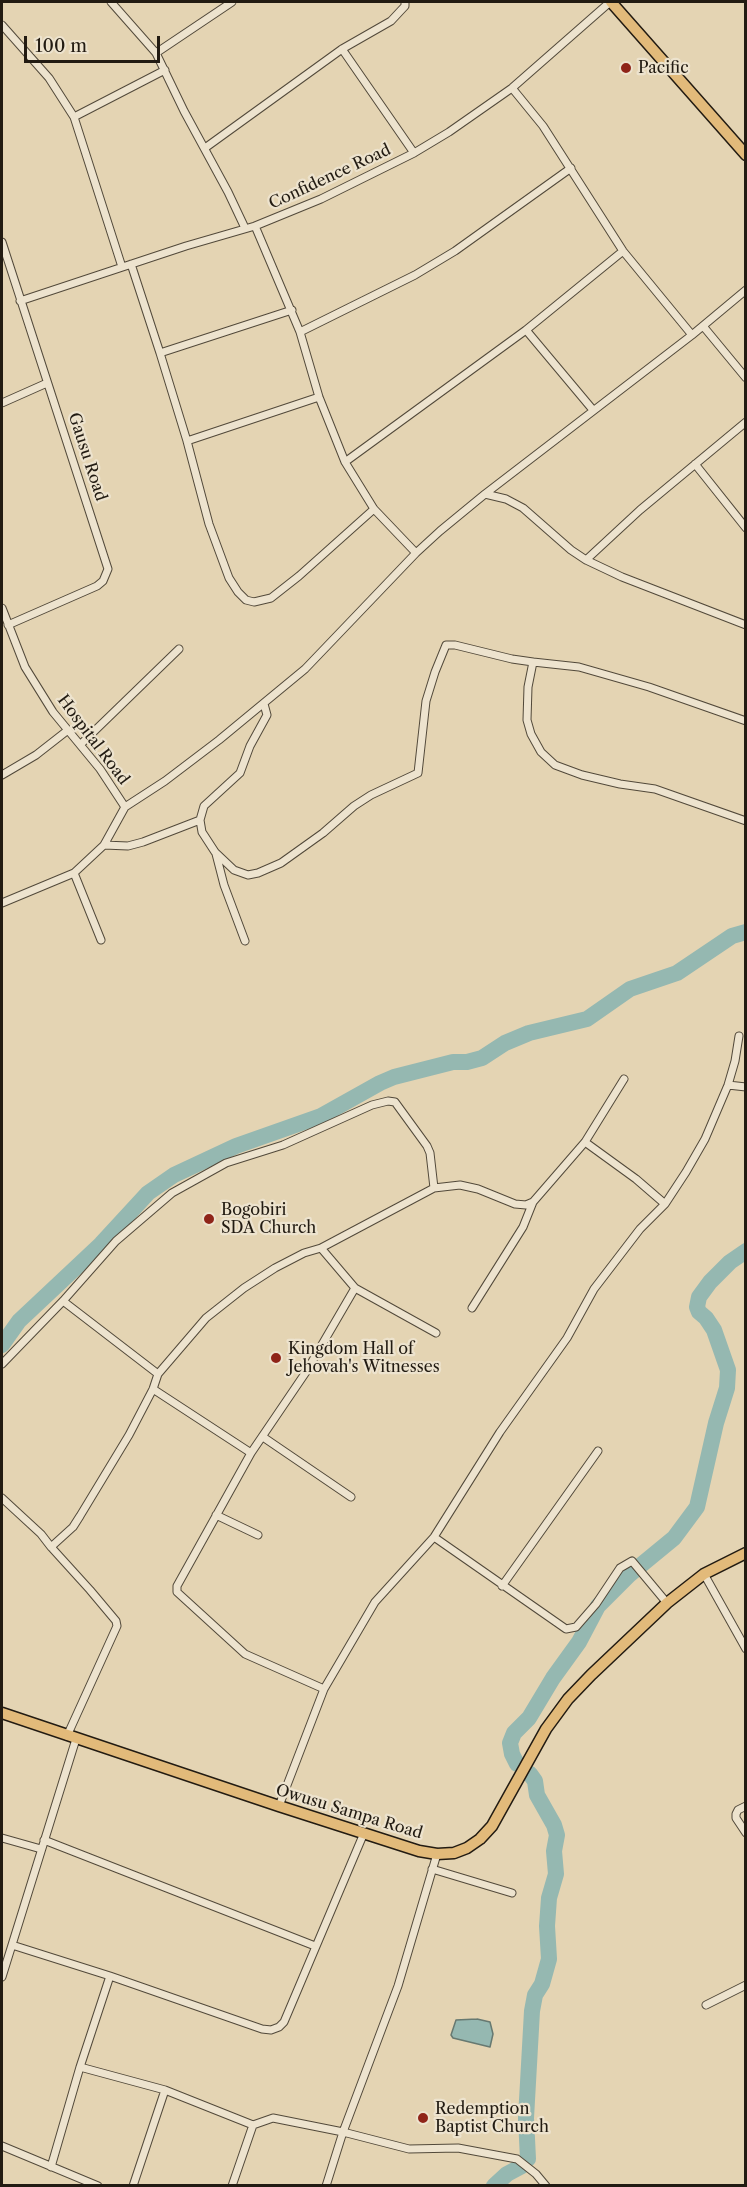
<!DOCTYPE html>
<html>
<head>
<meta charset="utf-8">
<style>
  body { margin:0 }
  #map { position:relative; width:747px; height:2187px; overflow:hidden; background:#e4d4b3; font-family:"Libre Caslon Text",serif }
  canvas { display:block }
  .frame { position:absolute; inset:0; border:3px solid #221b12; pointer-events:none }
  .scale { position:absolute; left:24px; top:36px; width:136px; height:27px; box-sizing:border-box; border:3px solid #221b12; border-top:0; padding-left:8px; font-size:18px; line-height:21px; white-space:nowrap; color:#221b12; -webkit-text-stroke:4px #ede3ce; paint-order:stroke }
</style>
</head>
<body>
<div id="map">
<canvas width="747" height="2187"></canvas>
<div class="frame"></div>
<div class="scale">100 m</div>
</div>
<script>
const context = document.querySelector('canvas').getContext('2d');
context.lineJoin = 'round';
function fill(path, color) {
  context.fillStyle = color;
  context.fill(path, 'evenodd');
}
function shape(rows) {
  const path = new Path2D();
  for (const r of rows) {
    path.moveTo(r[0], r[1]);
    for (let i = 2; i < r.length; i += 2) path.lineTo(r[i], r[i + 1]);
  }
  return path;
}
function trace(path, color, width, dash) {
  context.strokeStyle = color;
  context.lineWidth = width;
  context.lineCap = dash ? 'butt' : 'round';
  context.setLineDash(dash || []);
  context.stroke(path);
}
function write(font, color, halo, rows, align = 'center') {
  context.font = font + ' "Libre Caslon Text",serif';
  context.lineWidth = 4.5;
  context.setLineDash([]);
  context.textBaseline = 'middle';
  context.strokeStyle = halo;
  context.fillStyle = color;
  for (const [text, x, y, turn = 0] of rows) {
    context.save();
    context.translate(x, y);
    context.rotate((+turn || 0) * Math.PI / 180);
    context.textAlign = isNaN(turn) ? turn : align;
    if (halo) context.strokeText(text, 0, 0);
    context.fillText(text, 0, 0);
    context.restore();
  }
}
const water = shape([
  [477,2019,490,2022,493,2034,490,2047,453,2038,451,2035,456,2020,477,2019]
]);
fill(water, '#95b8b1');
trace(water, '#677971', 1.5);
trace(shape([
  [2,1345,19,1321,101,1244,148,1193,174,1175,236,1146,321,1116,380,1083,394,1077,453,1062,467,1062,482,1058,505,1043,529,1033,587,1019,630,989,677,973,732,936,746,932],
  [517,1764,512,1754,510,1743,514,1733,529,1718,553,1678,579,1642,598,1606,629,1575,674,1538,697,1507,716,1423,727,1388,728,1370,714,1330,706,1318,699,1312,697,1307,699,1297,710,1282,730,1262,746,1251],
  [528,2159,526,2118,532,2011,535,1995,542,1984,549,1959,547,1926,549,1898,556,1874,554,1851,557,1835,554,1825,537,1795,535,1781,530,1774],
  [494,2186,507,2174,522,2166]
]), '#95b8b1', 16);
const minor = shape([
  [111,2,156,53,184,111,228,192,245,228],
  [2,25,49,78,74,117,122,267],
  [342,49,414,153],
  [156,53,232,2],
  [512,88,543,126,623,251,692,335],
  [74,117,165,70],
  [205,148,342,49,391,21,405,6,405,2],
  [255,226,300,332,319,397,345,462,374,509,416,553],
  [2,242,108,569,103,581,97,586,8,625],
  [131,264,160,353],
  [20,301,186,246,255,226,321,199,414,153,449,132,512,88,610,2],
  [292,310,160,353,187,441,209,524,229,578,238,592,246,600,254,602,271,598,299,576,374,509],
  [703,326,746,378],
  [526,330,593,410],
  [300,332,415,275,455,251,571,168],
  [2,403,47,383],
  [187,441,319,397],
  [345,462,526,330,623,251],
  [695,464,746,528],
  [485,494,506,499,523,508,571,550,586,560,640,510,746,422],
  [586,560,622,577,746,625],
  [2,608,25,667,53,712,100,769,125,807],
  [264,704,267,715,250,746,240,773,204,806,200,820,202,832,215,852,234,870,248,875,258,873,281,863,323,833,354,806,371,795,418,773,426,701,435,672,446,645,455,645,512,659,533,662],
  [746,721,649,687,579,667,533,662,528,687,527,720,531,734,541,752,555,765,582,775,620,784,655,789,746,821],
  [81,744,179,649],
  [2,775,36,755,68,730],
  [125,807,165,781,219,740,305,669,416,553,440,531,485,494,692,335,746,290],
  [104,845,128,846,143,842,200,820],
  [216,854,224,885,245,941],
  [74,873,101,940],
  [2,903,74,873,104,845,125,807],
  [728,1085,746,1087],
  [585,1142,636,1179,665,1204],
  [434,1188,460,1185,478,1189,515,1204,526,1205,533,1202,585,1142,624,1079],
  [355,1288,436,1333],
  [63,1301,158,1374],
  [472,1308,523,1227,533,1202],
  [2,1364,63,1301,116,1241,172,1193,226,1163,283,1145,372,1105,388,1101,395,1102,427,1146,430,1153,434,1188,321,1248],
  [153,1389,251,1453],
  [263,1437,351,1497],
  [2,1498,41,1534,51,1547,73,1527,80,1516,129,1435,153,1389,158,1374,206,1318,244,1288,275,1268,304,1253,321,1248,355,1288,306,1372,251,1453,177,1586,177,1592,245,1654,324,1689],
  [216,1515,258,1535],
  [434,1537,566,1629,576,1627,596,1604,620,1568,632,1561,667,1603],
  [51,1547,90,1590,116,1621,117,1626,67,1736],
  [704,1574,746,1649],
  [502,1586,598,1451],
  [279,1806,324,1689,375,1602,434,1537,500,1432,567,1338,594,1289,640,1229,665,1204,686,1172,705,1139,728,1085,735,1061,739,1036],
  [746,1806,738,1810,736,1814,736,1818,746,1833],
  [2,1838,41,1849],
  [44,1840,315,1946],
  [432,1869,512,1893],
  [12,1945,110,1976,262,2029,271,2030,279,2027,284,2022,364,1833],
  [2,1977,76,1739],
  [706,2005,746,1985],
  [80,2067,165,2090,253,2125,273,2118,343,2132,409,2149,458,2148,517,2159,536,2174,546,2186],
  [2,2146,98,2186],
  [51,2167,80,2067,110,1976],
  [133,2186,165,2090],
  [232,2186,253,2125],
  [326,2186,343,2132,398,1986,437,1854]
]);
const primary = shape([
  [611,2,746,155],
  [2,1713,279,1806,419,1851,437,1854,454,1853,467,1848,480,1839,492,1826,546,1729,568,1699,591,1675,667,1603,704,1574,746,1553]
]);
trace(minor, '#52493a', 9);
trace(primary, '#221b12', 13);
trace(minor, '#ede3ce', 7);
trace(primary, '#e2ba7a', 10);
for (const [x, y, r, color] of [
  [626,68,6,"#8f2418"],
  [209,1219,6,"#8f2418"],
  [276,1358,6,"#8f2418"],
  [423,2118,6,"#8f2418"]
]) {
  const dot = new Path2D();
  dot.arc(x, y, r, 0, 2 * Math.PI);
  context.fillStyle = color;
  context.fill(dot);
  trace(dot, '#ede3ce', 2);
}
write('16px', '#221b12', '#ede3ce', [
  ["Pacific",638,68],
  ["Bogobiri",221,1210],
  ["SDA Church",221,1228],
  ["Kingdom Hall of",288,1349],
  ["Jehovah's Witnesses",288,1367],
  ["Redemption",435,2109],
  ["Baptist Church",435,2127]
], 'left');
write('16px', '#221b12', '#ede3ce', [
  ["Confidence Road",330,177,-25],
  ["Gausu Road",87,457,72],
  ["Hospital Road",93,740,53],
  ["Owusu Sampa Road",349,1812,17]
]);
</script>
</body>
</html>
